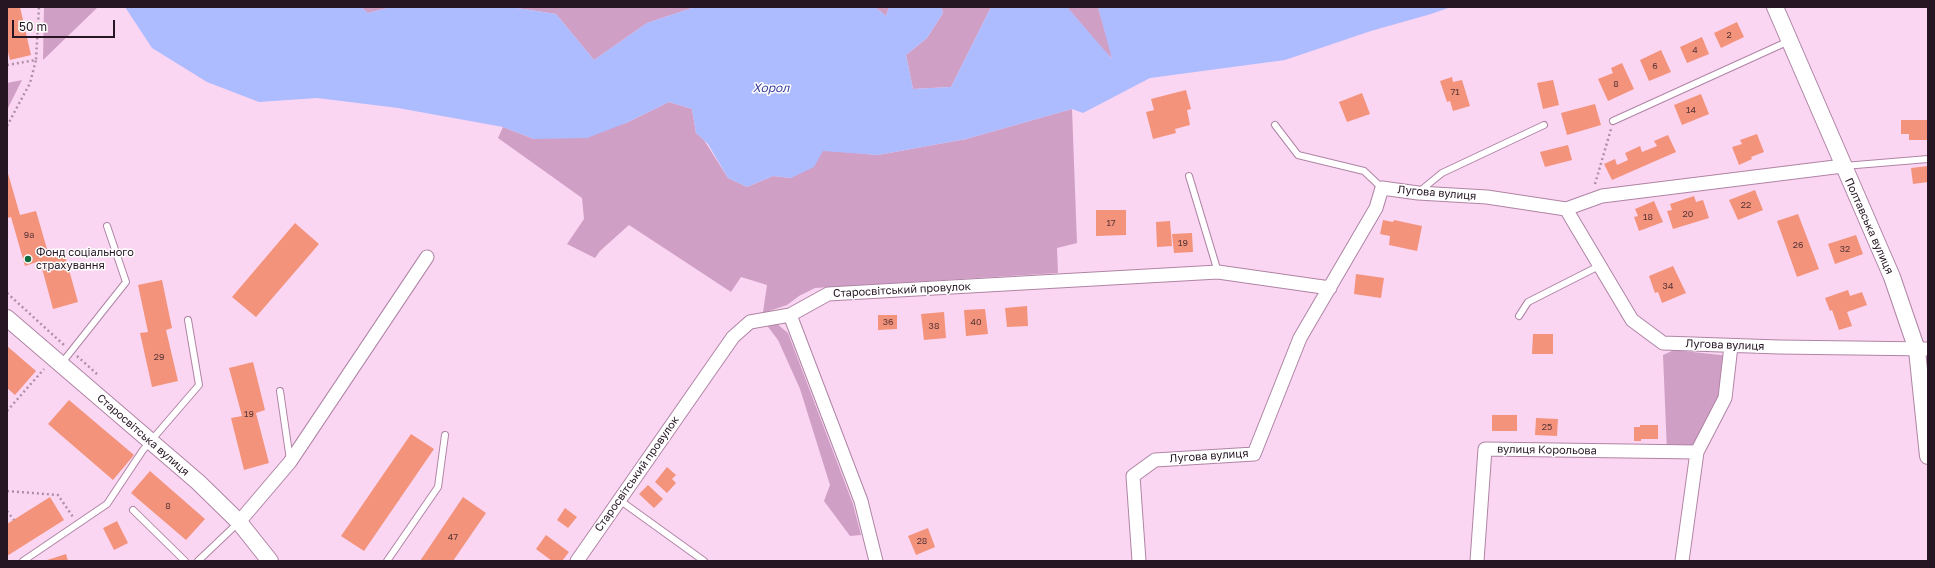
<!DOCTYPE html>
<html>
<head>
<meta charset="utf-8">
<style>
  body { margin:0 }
  #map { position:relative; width:1935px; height:568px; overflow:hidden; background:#fbd6f2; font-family:"Golos Text",sans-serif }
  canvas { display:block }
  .frame { position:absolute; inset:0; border:8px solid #261623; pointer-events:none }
  .scale { position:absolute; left:12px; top:20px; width:103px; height:18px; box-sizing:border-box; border:2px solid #261623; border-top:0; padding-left:5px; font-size:12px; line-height:14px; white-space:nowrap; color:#261623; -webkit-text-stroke:3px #fff; paint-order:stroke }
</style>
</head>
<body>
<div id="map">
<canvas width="1935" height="568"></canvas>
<div class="frame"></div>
<div class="scale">50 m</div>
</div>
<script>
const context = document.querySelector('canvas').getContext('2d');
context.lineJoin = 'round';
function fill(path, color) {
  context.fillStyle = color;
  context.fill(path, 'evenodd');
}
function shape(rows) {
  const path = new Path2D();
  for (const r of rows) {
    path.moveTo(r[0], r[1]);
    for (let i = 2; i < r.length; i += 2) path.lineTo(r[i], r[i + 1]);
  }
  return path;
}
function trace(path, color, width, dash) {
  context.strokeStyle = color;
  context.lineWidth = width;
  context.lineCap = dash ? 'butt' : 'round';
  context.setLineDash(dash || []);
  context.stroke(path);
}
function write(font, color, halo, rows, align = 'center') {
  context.font = font + ' "Golos Text",sans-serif';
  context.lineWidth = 3;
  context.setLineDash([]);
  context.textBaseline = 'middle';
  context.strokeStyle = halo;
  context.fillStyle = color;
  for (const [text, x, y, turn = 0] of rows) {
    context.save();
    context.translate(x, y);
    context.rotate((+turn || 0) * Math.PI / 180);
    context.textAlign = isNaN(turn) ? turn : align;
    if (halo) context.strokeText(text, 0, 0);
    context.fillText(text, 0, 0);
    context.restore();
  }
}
fill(shape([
  [44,7,98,7,43,60],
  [361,7,391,7,368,13],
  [510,7,695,7,647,23,594,60,556,14],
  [875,7,889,7,886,16],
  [941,7,991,7,951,87,913,89,906,55,927,38,943,13],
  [1067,7,1098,7,1113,59,1103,50],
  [22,80,7,110,7,83],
  [669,102,692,109,696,133,704,140,728,178,747,187,773,176,791,178,823,150,878,155,966,139,1072,109,1077,243,1057,248,1058,273,815,288,799,296,787,305,769,311,770,318,788,333,853,504,861,535,850,536,824,501,830,485,800,389,778,340,762,319,767,285,741,277,731,292,629,225,600,251,595,258,567,244,584,219,582,198,498,138,503,127,534,139,626,123],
  [1674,350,1730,356,1725,398,1697,452,1667,452,1663,355]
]), '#d09fc5');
fill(shape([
  [125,7,361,7,368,13,391,7,510,7,556,14,594,60,647,23,695,7,875,7,886,16,889,7,941,7,943,13,927,38,906,55,913,89,951,87,991,7,1067,7,1112,59,1098,7,1451,7,1431,14,1371,31,1285,60,1150,78,1083,113,1072,109,966,139,878,155,823,151,814,167,791,178,773,176,747,187,728,178,708,144,696,133,692,109,669,102,626,123,587,138,534,139,503,127,398,108,317,98,259,102,207,82,152,48]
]), '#adbbff');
fill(shape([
  [7,7,20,7,31,55,10,60,7,48],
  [1737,22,1744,37,1721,48,1714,33],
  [1702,37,1709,54,1687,63,1680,47],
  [1661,50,1671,72,1649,81,1640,60],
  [1622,63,1634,89,1608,101,1598,79,1613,73,1611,68],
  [1452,77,1453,82,1462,80,1470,106,1453,111,1450,101,1447,102,1440,81],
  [1553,80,1559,105,1543,109,1537,83],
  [1186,90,1191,109,1187,110,1190,125,1175,129,1176,133,1153,139,1146,112,1154,110,1151,99],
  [1362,93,1370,114,1347,122,1339,102],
  [1701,94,1709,114,1682,125,1674,105],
  [1595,104,1601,125,1567,135,1561,113],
  [1901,120,1928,120,1928,140,1909,140,1909,134,1901,134],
  [1757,134,1764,152,1751,157,1752,159,1739,165,1732,147,1742,144,1740,140],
  [1668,135,1676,152,1612,180,1604,164,1615,159,1617,165,1628,160,1625,153,1640,146,1642,152,1657,146,1654,141],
  [1568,145,1572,160,1545,167,1540,152],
  [1928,166,1928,182,1913,184,1911,168],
  [7,170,20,215,36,211,49,256,64,252,78,302,53,309,40,261,25,266,11,217,7,218],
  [1755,190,1763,210,1738,220,1729,200],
  [1694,196,1696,202,1703,200,1709,218,1673,229,1667,211,1672,210,1670,204],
  [1654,201,1663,222,1639,231,1634,217,1638,216,1635,209],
  [1096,210,1126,210,1126,235,1096,236],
  [1798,214,1819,269,1797,277,1777,221],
  [1383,220,1393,222,1394,220,1422,226,1417,251,1389,245,1390,236,1380,234],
  [1170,221,1172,246,1157,247,1156,222],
  [295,223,319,244,256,317,232,297],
  [1192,233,1193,252,1174,253,1172,234],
  [1856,235,1863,254,1835,264,1828,244],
  [1673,266,1686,293,1662,303,1658,292,1655,293,1649,276],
  [1356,274,1384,278,1381,298,1354,294],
  [162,280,172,328,166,330,178,381,152,387,140,333,148,332,138,285],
  [1848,290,1850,296,1862,292,1867,305,1847,312,1852,326,1839,330,1832,310,1830,311,1825,298],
  [1027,306,1028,326,1007,327,1005,308],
  [985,309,988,334,966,336,964,310],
  [944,312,946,338,924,340,921,314],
  [878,315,897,315,897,329,878,330],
  [1533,334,1553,334,1553,354,1532,354],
  [7,346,36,371,15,395,7,388],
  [253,362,265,410,256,413,269,463,244,470,231,418,242,416,229,368],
  [69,400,134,455,113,480,48,424],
  [1492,415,1517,415,1517,431,1492,431],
  [1536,418,1558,419,1557,436,1535,435],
  [1640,425,1658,425,1658,439,1641,439,1641,441,1634,441,1634,427,1640,427],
  [411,434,434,449,364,551,341,536],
  [667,467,676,475,672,479,676,483,667,493,655,482],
  [150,471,205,519,186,540,131,493],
  [648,485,663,499,654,508,639,494],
  [50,497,64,520,7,556,7,524],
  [463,497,486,513,453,561,420,561],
  [565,508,577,517,568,528,557,520],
  [117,521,128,543,114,550,103,528],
  [928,528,935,547,916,555,908,536],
  [546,535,569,552,562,561,552,561,536,549],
  [66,554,68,561,44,561]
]), '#f3937b');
const service = shape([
  [1613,121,1789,41],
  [1275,125,1298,155,1364,171,1382,188],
  [1844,166,1928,159],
  [1189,176,1218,272],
  [1420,191,1442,173,1544,125],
  [1519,316,1528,302,1599,266],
  [61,364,126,282,107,226],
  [280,391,290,460],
  [618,499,704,561],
  [133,510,185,561],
  [23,561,107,504,143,450,199,385,188,320],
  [198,561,239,522],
  [387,561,438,487,445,435]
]);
const minor = shape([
  [1566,209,1632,320,1663,343,1779,347,1928,349],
  [790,315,861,501,876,561],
  [239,522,290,462,427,257],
  [577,561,733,337,750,322,790,315,828,294,1218,272,1330,288],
  [1139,561,1133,476,1155,460,1254,454,1300,338,1376,208,1382,188,1418,193,1487,197,1566,209,1602,196,1843,166],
  [1477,561,1485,449,1697,452],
  [1682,561,1697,452,1725,398,1731,346]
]);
const tertiary = shape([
  [1775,7,1892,277,1917,350,1928,456],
  [7,318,198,482,239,522,270,561]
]);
trace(service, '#af84a5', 8);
trace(minor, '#af84a5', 15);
trace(tertiary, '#af84a5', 18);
trace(shape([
  [7,65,36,60,39,7],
  [7,126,30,83,36,60],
  [1595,184,1611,129],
  [7,293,64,345],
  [77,356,97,374],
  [7,411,44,369],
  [7,491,58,495,73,517],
  [7,511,14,520]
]), '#ad90a6', 2.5, [2, 3]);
trace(service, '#fff', 6);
trace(minor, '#fff', 13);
trace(tertiary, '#fff', 16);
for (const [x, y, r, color] of [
  [28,259,4,"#116a3d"]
]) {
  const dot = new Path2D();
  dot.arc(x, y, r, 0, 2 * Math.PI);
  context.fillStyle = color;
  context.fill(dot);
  trace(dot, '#fff', 1.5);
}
write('9px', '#593539', null, [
  ["2",1729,35],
  ["4",1695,50],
  ["6",1655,66],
  ["8",1616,84],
  ["71",1455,92],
  ["14",1691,110],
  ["22",1746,205],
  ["20",1688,214],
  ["18",1648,217],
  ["17",1111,223],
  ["9а",29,235],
  ["19",1183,243],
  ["26",1798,245],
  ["32",1845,249],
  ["34",1668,286],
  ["36",888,322],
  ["40",976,322],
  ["38",934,326],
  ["29",159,357],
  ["19",249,414],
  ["25",1547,427],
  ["8",168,506],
  ["47",453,537],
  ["28",922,541]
]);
write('11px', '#261623', '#fff', [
  ["Лугова вулиця",1437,193,5],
  ["Полтавська вулиця",1869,226,66],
  ["Старосвітський провулок",902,290,-3],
  ["Лугова вулиця",1725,345,2],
  ["Старосвітська вулиця",143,435,41],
  ["вулиця Корольова",1547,450,1],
  ["Лугова вулиця",1209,456,-4],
  ["Старосвітський провулок",637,474,-55]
]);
write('11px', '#261623', '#fff', [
  ["Фонд соціального",36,253],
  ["страхування",36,266]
], 'left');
write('italic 12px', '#373d9c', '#fff', [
  ["Хорол",771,88]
]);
</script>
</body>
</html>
